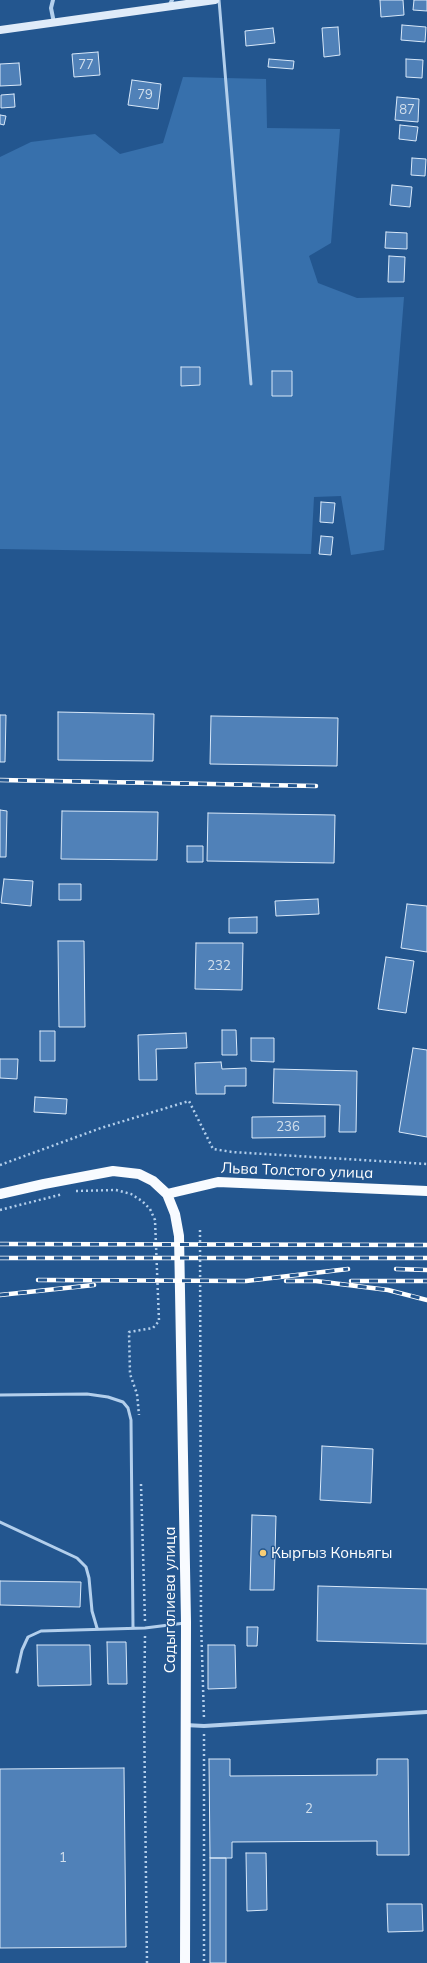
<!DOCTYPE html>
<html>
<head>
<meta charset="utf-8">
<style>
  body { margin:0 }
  canvas { display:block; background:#23568f }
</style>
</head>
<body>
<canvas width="427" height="1963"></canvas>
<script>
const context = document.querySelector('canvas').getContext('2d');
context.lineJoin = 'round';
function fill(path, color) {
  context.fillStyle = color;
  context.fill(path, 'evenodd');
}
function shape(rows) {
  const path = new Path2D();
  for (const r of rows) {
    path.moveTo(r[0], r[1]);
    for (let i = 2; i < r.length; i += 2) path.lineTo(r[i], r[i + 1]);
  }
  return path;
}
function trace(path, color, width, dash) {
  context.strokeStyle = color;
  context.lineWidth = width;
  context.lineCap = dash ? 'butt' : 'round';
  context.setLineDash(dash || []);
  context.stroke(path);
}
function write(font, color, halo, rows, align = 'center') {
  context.font = font + ' Mulish,sans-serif';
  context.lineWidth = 3;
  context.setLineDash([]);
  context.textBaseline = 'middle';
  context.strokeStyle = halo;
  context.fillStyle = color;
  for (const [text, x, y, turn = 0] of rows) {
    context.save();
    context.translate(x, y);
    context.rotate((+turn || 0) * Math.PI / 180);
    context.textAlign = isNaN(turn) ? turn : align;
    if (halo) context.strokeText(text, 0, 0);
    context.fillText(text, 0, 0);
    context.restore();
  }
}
fill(shape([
  [183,77,266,79,267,128,340,129,331,243,309,256,318,283,357,298,404,297,384,550,351,555,341,496,314,497,311,554,0,549,0,157,31,142,95,134,120,154,163,143]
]), '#3770ac');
const building = shape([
  [380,0,403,0,404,15,381,17,380,0],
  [414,0,427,0,427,11,413,10,414,0],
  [402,25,426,27,425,42,401,40,402,25],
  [338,27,340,55,324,57,322,28,338,27],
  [273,28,275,43,246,46,245,31,273,28],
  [98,52,100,75,74,77,72,54,98,52],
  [269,59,294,61,293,69,268,67,269,59],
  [406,59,423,60,422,78,406,77,406,59],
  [19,63,21,85,0,86,0,64,19,63],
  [132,80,161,84,158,109,128,105,132,80],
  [14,94,15,107,1,108,1,95,14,94],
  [397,97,419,99,418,122,395,120,397,97],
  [0,115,6,116,4,125,0,124,0,115],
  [400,125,418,127,416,141,399,139,400,125],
  [412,158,426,159,425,176,411,175,412,158],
  [392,185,412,187,410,207,390,205,392,185],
  [386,232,407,233,407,249,385,248,386,232],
  [389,256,405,257,404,282,388,282,389,256],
  [181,367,200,367,200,385,181,386,181,367],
  [272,371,292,371,292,396,272,396,272,371],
  [321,502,335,503,333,523,320,522,321,502],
  [321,536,333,537,331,555,319,554,321,536],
  [58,712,154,714,153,761,58,760,58,712],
  [0,715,6,715,5,762,0,762,0,715],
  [211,716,338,718,337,766,210,764,211,716],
  [0,810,7,811,6,857,0,857,0,810],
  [62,811,158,812,157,860,61,859,62,811],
  [208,813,335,815,334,863,207,861,208,813],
  [187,846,203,846,203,862,187,862,187,846],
  [4,879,33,881,31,906,1,903,4,879],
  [59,884,81,884,81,900,59,900,59,884],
  [318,899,319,914,276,916,275,901,318,899],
  [407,904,427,906,427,952,401,948,407,904],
  [257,917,257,933,229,933,229,918,257,917],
  [58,941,84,941,85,1027,59,1027,58,941],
  [196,943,243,943,242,990,195,989,196,943],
  [386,957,414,961,406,1013,378,1009,386,957],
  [222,1030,236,1030,237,1055,222,1055,222,1030],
  [40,1031,55,1031,55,1061,40,1061,40,1031],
  [186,1033,187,1048,156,1049,157,1080,139,1080,138,1035,186,1033],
  [251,1038,274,1038,274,1062,251,1061,251,1038],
  [413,1048,427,1050,427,1137,399,1132,413,1048],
  [0,1059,18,1059,17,1079,0,1078,0,1059],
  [221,1062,222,1069,246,1068,246,1086,225,1086,225,1094,196,1094,195,1063,221,1062],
  [274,1069,357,1071,356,1132,339,1132,340,1105,273,1103,274,1069],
  [35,1097,67,1099,66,1114,34,1112,35,1097],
  [325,1116,325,1137,252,1138,252,1117,325,1116],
  [322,1446,373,1449,371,1503,320,1500,322,1446],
  [252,1515,276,1516,274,1590,250,1590,252,1515],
  [0,1581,81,1582,80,1607,0,1605,0,1581],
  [318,1586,427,1589,427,1644,317,1641,318,1586],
  [247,1627,258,1627,257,1646,247,1646,247,1627],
  [107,1642,126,1642,127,1684,108,1684,107,1642],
  [37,1645,90,1645,91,1685,38,1686,37,1645],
  [208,1645,235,1645,236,1688,208,1689,208,1645],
  [209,1759,230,1759,230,1776,377,1775,377,1759,408,1759,409,1855,377,1855,377,1841,232,1842,232,1858,210,1858,209,1759],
  [124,1768,126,1947,0,1948,0,1769,124,1768],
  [246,1853,266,1853,267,1910,247,1911,246,1853],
  [210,1858,226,1858,226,1963,210,1963,210,1858],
  [387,1904,422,1904,423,1931,388,1932,387,1904]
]);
fill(building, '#5081b8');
trace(building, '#d8e8f9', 1);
trace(shape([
  [0,1165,101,1128,189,1101,213,1149,232,1152,427,1164],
  [76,1191,116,1190,131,1194,142,1201,150,1209,155,1220,159,1321,153,1328,129,1332,130,1374,137,1394,139,1415],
  [0,1210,63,1194],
  [200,1230,201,1621,204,1719],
  [141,1484,145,1621],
  [145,1636,144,1710,147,1963],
  [204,1734,204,1963]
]), '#b3cfec', 2.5, [2, 3]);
trace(shape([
  [219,0,251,384],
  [0,1395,87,1394,108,1397,123,1402,128,1408,131,1420,133,1628],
  [0,1522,77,1558,86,1567,89,1578,92,1611,97,1628],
  [17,1672,22,1650,28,1637,41,1631,145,1628,185,1623]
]), '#b3cfec', 3);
trace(shape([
  [53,0,51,8,54,23],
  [169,7,172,0],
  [185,1725,204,1726,427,1712]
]), '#b3cfec', 4);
trace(shape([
  [0,30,215,0]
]), '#dfebf9', 8);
trace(shape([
  [0,1194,44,1184,113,1171,139,1174,153,1181,167,1194,175,1214,179,1236,186,1622,185,1963],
  [167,1194,218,1182,427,1191]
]), '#f8fbff', 10);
const rail = shape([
  [0,780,316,786],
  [0,1244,427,1245],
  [0,1258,427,1258],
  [396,1269,427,1270],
  [38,1280,246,1281,348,1269],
  [286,1281,316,1281,388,1290,427,1300],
  [351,1281,427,1281],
  [0,1295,94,1285]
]);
trace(rail, '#fff', 4.5);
trace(rail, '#23568f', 3, [9]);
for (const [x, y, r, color] of [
  [263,1553,4,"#f7cd76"]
]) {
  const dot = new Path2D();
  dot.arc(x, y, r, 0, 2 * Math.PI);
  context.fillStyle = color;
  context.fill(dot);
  trace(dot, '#23568f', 1.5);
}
write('13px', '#d3e0ed', null, [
  ["77",86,65],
  ["79",145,95],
  ["87",407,110],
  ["232",219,966],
  ["236",288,1127],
  ["2",309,1809],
  ["1",63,1858]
]);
write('15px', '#fff', '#23568f', [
  ["Льва Толстого улица",297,1171,2],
  ["Садыгалиева улица",170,1600,-90]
]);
write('15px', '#fff', '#23568f', [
  ["Кыргыз Коньягы",271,1553]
], 'left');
</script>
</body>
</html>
